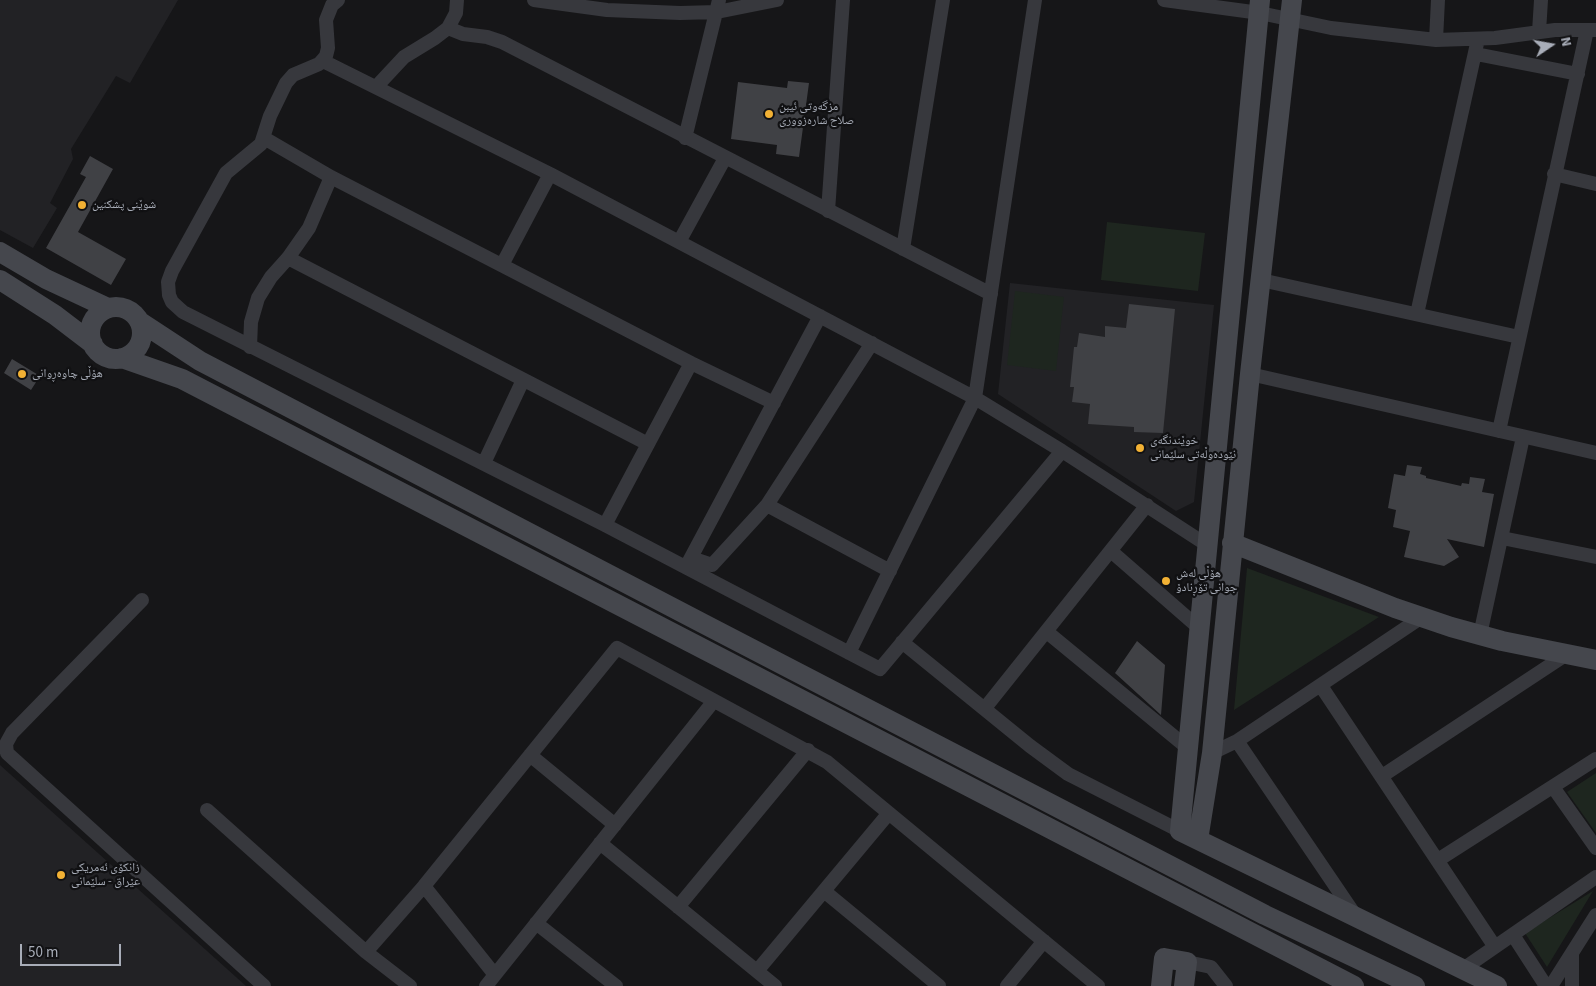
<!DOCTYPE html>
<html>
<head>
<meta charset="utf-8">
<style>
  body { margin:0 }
  #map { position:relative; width:1596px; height:986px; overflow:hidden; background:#161618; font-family:"Source Sans 3",sans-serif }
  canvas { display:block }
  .north { position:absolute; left:1526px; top:20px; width:50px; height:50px; -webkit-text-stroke:4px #111113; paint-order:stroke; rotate:78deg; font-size:14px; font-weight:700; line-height:20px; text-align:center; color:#a8adb8 }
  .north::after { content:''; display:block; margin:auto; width:18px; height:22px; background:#a8adb8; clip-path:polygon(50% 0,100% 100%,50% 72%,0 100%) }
  .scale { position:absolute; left:20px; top:944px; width:101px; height:22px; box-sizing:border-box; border:2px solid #a8adb8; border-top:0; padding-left:6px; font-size:15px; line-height:18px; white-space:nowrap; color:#a8adb8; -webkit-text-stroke:4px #111113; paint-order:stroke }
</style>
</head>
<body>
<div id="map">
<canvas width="1596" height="986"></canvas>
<div class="north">N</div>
<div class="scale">50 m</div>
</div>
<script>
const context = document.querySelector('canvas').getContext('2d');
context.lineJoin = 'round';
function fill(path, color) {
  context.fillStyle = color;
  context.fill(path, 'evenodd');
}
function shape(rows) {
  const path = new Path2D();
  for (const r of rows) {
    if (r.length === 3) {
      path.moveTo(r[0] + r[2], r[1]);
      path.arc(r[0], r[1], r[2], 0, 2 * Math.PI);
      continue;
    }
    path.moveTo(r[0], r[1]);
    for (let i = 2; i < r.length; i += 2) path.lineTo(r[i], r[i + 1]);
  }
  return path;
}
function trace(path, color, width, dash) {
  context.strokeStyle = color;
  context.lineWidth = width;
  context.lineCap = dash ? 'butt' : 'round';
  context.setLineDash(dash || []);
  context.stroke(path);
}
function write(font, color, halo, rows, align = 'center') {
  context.font = font + ' "Source Sans 3","Noto Naskh Arabic",sans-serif';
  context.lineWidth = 4.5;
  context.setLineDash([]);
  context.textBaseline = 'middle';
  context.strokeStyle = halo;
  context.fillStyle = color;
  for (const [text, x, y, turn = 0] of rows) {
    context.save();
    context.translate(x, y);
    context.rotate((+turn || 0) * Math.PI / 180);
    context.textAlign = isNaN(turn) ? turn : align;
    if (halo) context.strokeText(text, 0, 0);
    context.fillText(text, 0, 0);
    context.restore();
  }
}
fill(shape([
  [0,0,178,0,130,83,116,76,71,149,73,159,50,203,57,208,33,248,0,230],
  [1010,283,1214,305,1194,502,1176,511,998,394],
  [0,765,246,986,0,986]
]), '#222225');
fill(shape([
  [1107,222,1205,233,1198,291,1101,280],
  [1015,291,1064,297,1056,371,1007,365],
  [1247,568,1379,617,1234,710],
  [1596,773,1596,833,1567,792],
  [1593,891,1547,967,1525,933]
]), '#1e261f');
fill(shape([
  [788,81,809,83,799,157,776,154,777,145,731,139,738,82,787,88],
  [90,156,113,169,78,232,126,259,111,285,46,248,86,177,80,174],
  [1129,304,1175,309,1163,433,1134,432,1134,427,1088,424,1090,404,1072,402,1074,387,1070,387,1074,347,1077,347,1079,333,1105,337,1105,326,1126,328],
  [12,359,40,376,31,390,4,373],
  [1407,465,1422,467,1420,474,1426,476,1426,478,1461,486,1462,483,1469,484,1470,477,1485,479,1482,492,1494,494,1484,547,1447,539,1459,557,1444,566,1404,557,1410,531,1393,527,1396,510,1388,508,1394,474,1405,476],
  [1137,641,1165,665,1161,715,1115,673]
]), '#404145');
trace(shape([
  [338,0,332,5,326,20,328,48,326,56,319,64,293,75,286,83,270,116,261,144,226,173,172,271,168,282,169,295,172,302,183,312,605,525,880,669,1062,451],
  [534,0,607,10,680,13,717,12,777,0],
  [1164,0,1260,13,1331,28,1436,40,1495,38,1555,30,1596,30],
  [448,28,463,34,487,37,502,42,991,294],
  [1539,32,1541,0],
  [1436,40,1438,0],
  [1476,54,1578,74],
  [323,61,550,174,975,398,1062,451,1207,545],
  [376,87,404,57,435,38,448,28,456,13,457,0],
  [264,138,331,177,691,363,774,403],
  [685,138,719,0],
  [1554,174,1596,184],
  [828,211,843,0],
  [679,242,725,158],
  [903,249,943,0],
  [288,258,648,444],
  [502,265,550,174],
  [1261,280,1519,337],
  [1417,314,1478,39],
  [250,347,251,322,258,298,271,277,288,258,309,228,331,177],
  [1250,374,1596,453],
  [1499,431,1587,30],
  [484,463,523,380],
  [767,505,890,571],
  [605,525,691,363],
  [1502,538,1596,557],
  [1112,552,1198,627],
  [691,558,712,565,767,505,872,343],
  [687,565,820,316],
  [142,600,12,733,6,744,7,753,264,986],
  [1047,632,1189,749],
  [1480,635,1523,437],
  [902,642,1030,746,1068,774,1180,831],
  [849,653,975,398,1035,0],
  [1321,686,1495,947],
  [985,708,1147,505],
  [1237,741,1355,915],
  [1212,753,1237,741,1422,617],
  [530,755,615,825],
  [1382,776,1567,654],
  [1553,787,1596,848],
  [207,810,366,952,410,986],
  [600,843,775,986],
  [1438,860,1596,759],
  [424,886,495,975],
  [824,891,939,986],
  [678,907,808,750],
  [536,923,616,986],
  [1513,935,1546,986],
  [366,952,424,886,617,648,827,762,1098,986],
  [1572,953,1572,986],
  [1187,962,1211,967,1226,986],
  [1463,969,1596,877],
  [757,971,889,813],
  [486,986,713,702],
  [1007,986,1044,941],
  [1551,986,1596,915]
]), '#37383d', 14);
trace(shape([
  [1260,0,1180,831,1497,986],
  [0,252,46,279,108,308],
  [0,280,55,315,93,344],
  [116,333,26],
  [139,321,200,361,704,624,1265,915,1415,986],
  [122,358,182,379,1354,986],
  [1232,543,1395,608,1451,627,1502,641,1596,660],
  [1198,840,1212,753,1250,374,1292,0],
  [1161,986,1164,958,1187,962,1184,986]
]), '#45474d', 20);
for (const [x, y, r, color] of [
  [769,114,5,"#f2b134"],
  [82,205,5,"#f2b134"],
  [22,374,5,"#f2b134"],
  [1140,448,5,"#f2b134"],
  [1166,581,5,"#f2b134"],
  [61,875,5,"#f2b134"]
]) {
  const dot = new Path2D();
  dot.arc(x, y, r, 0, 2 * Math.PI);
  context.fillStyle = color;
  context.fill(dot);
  trace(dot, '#111113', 2);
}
write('12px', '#a8adb8', '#111113', [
  ["مزگەوتی ئیبن",779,107],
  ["صلاح شارەزووری",779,121],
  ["شوێنی پشکنین",92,205],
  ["هۆڵی چاوەڕوانی",32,374],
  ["خوێندنگەی",1150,441],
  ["نێوده‌وڵه‌تی سلێمانی",1150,455],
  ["ھۆڵی لەش",1176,574],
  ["جوانی تۆڕنادۆ",1176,588],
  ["زانکۆی ئەمریکی",71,868],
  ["عێراق - سلێمانی",71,882]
], 'left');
</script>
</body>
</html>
